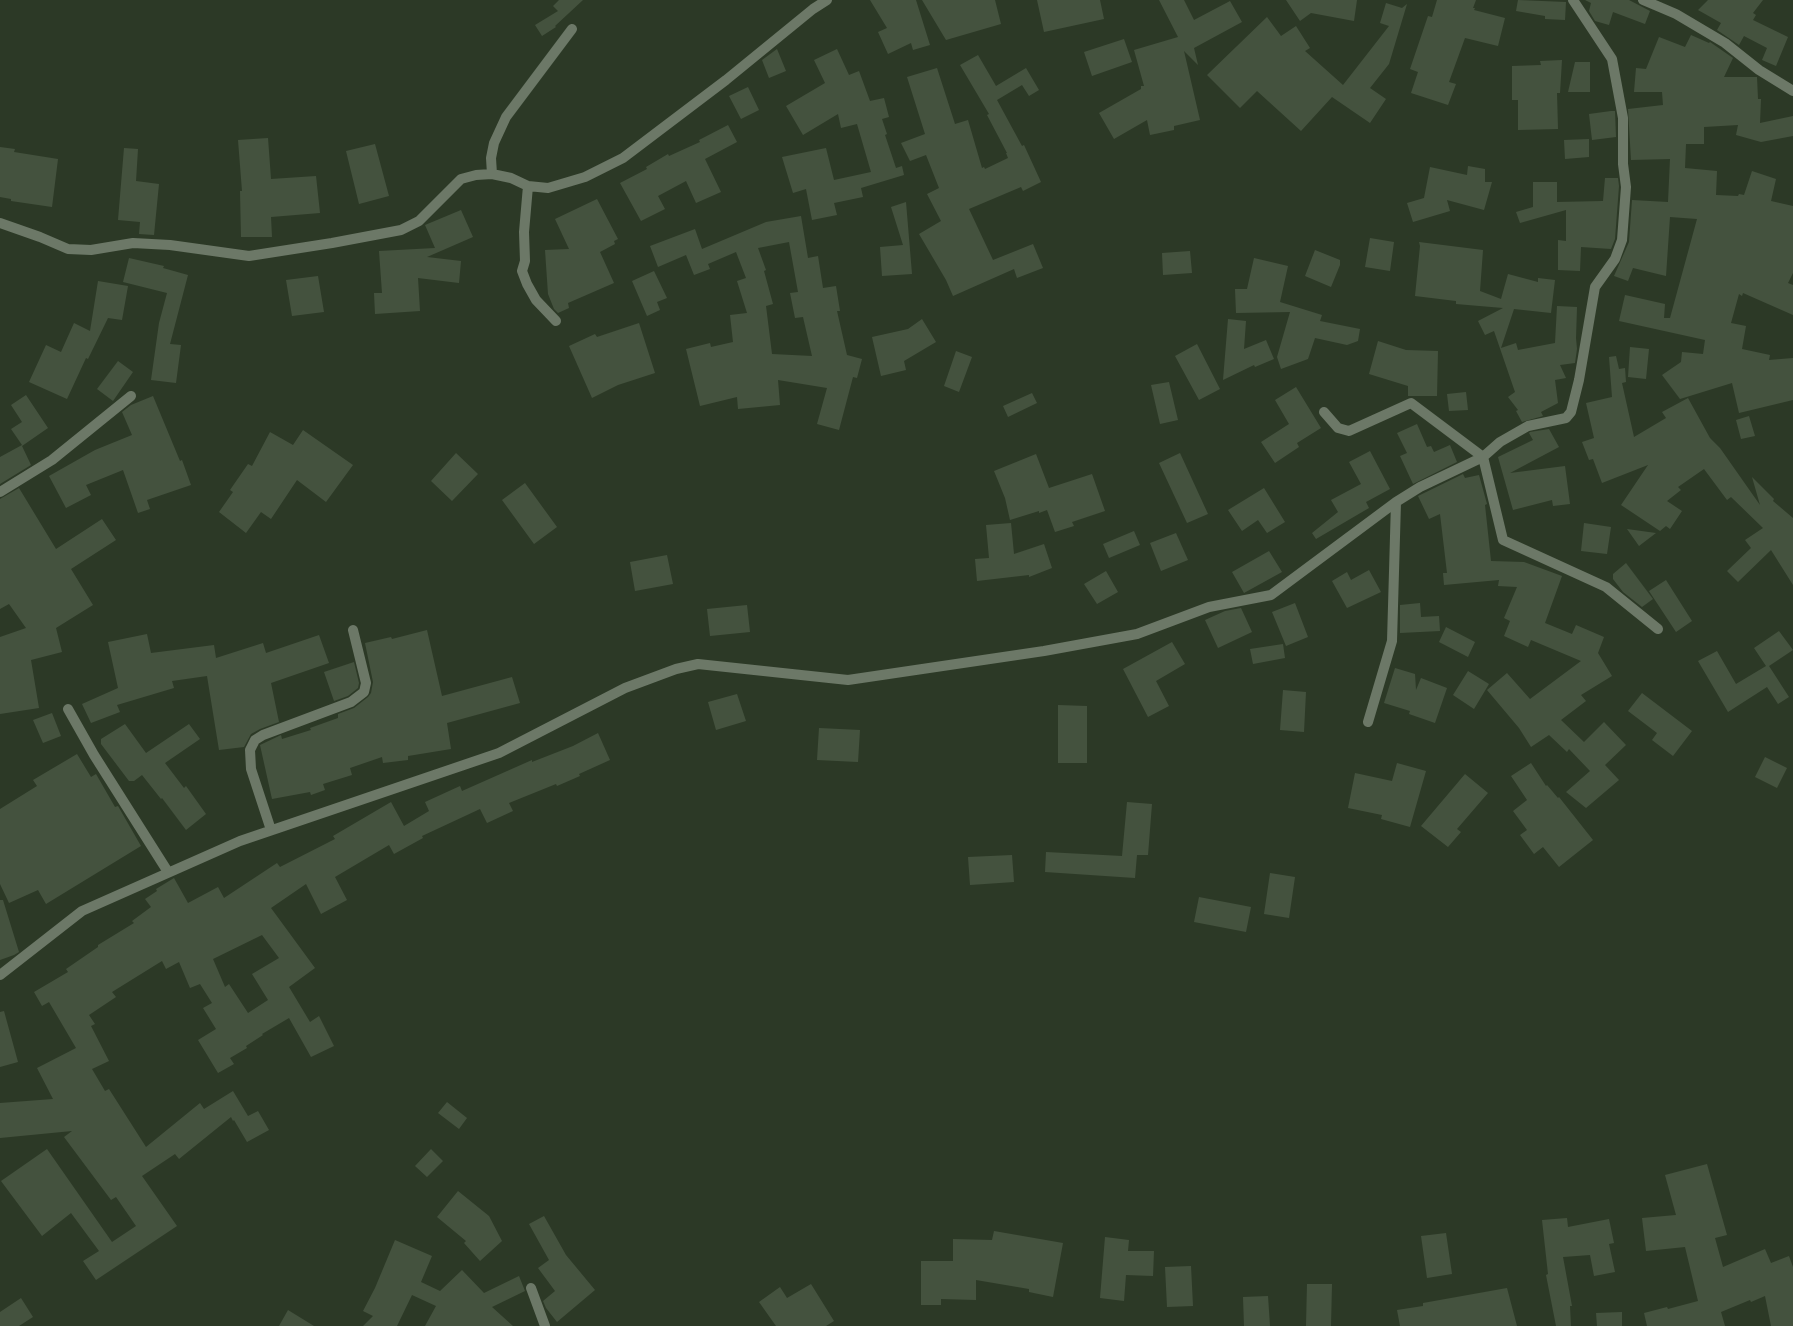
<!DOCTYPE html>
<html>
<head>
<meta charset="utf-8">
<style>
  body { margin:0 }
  canvas { display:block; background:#2c3926 }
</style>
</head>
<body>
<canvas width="1793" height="1326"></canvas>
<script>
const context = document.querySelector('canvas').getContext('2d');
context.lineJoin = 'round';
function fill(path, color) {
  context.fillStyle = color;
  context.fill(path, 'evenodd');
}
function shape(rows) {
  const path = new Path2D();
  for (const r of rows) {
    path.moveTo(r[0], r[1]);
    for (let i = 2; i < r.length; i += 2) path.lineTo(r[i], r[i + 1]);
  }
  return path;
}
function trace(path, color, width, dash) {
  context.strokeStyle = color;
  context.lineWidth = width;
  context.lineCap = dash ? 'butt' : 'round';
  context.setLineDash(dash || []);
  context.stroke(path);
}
fill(shape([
  [559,0,583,0,555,26,556,27,542,36,535,25,558,11,553,6],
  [870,0,916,0,930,45,913,50,911,43,888,54,878,32,887,28],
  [922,0,995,0,1001,24,946,40],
  [1037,0,1100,0,1104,19,1044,32],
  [1159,0,1184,0,1194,20,1230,1,1242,22,1194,48,1198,65,1184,51,1200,120,1174,126,1174,130,1150,135,1147,120,1114,139,1099,113,1141,89,1141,86,1144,86,1134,50,1178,37],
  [1286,0,1357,0,1354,21,1311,13,1300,21],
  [1437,0,1476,0,1473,8,1475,8,1474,10,1505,18,1498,46,1465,38,1449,82,1456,84,1448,105,1411,93,1418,72,1410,69,1428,16,1432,17],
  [1518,0,1566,2,1565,20,1545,19,1545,16,1516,11],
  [1585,0,1629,0,1650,11,1645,24,1613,12,1609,25,1595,21,1589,11,1591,3],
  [1708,0,1763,0,1753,13,1756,15,1753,20,1788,37,1776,66,1762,60,1767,48,1744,36,1739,45,1717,30,1721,23,1698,10],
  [1386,3,1402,8,1407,4,1389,64,1370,88,1386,99,1370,123,1332,97,1301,131,1257,91,1240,108,1207,75,1267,17,1281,36,1296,26,1310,48,1305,51,1343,85,1389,26,1380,23],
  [1691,35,1709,43,1710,42,1733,58,1724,77,1757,77,1758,99,1761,99,1760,123,1793,116,1793,136,1761,142,1736,135,1738,125,1704,127,1704,144,1686,144,1685,168,1717,171,1716,195,1738,196,1739,194,1744,195,1752,171,1776,179,1771,201,1793,206,1793,273,1788,283,1793,285,1793,315,1743,293,1742,296,1739,294,1731,323,1746,326,1742,349,1770,355,1769,360,1793,358,1793,400,1739,413,1732,383,1680,399,1662,375,1681,362,1682,352,1703,354,1705,340,1619,321,1625,295,1665,304,1664,318,1670,318,1697,219,1670,217,1666,276,1633,268,1628,281,1614,276,1629,242,1632,200,1668,202,1670,159,1631,160,1628,109,1663,105,1662,92,1634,92,1636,68,1646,69,1659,37,1685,47],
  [1124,39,1132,62,1092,76,1084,52],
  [777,49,786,71,769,78,762,60],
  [837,49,849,75,859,71,870,101,884,98,889,117,882,119,887,134,885,135,896,168,902,166,904,175,861,188,863,197,834,203,837,215,812,220,806,189,793,193,782,157,826,148,834,180,871,172,857,124,841,128,838,114,803,135,786,106,825,83,814,60],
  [978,55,996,86,1026,68,1039,90,1029,96,1022,85,997,100,1022,146,1024,145,1041,182,1023,191,1021,187,969,209,993,260,1033,244,1043,268,1017,278,1014,269,953,296,946,280,919,234,941,221,927,194,939,188,926,155,910,161,901,143,925,134,907,77,937,68,955,124,968,120,982,168,984,167,985,169,1008,158,1006,153,1007,153,987,115,989,114,960,65],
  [1562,60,1560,93,1557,93,1558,129,1518,130,1518,100,1512,100,1512,66,1541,65,1540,61],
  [1575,62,1590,62,1590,92,1568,92],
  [748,87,759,110,741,119,729,96],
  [1611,111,1615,111,1616,137,1592,140,1589,114],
  [728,125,737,142,705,159,721,192,696,203,686,181,658,196,665,209,641,221,620,183,647,169,646,167,668,154,669,156,700,142,699,140],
  [268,138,271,179,316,176,320,213,271,217,272,237,241,237,240,191,242,191,238,140],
  [1589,139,1589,157,1565,159,1564,140],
  [375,144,389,196,359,204,346,151],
  [0,147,15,149,14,152,58,159,52,207,11,201,11,199,0,197],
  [124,148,138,149,136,181,159,184,154,235,139,234,140,222,118,220],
  [1468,166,1485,169,1485,182,1492,182,1484,210,1447,200,1450,211,1413,222,1407,203,1424,198,1430,167,1467,175],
  [1605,178,1618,178,1619,186,1615,239,1611,249,1581,247,1580,271,1558,270,1558,240,1566,241,1566,210,1520,223,1516,212,1533,207,1533,182,1557,182,1557,202,1603,201],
  [597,199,618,239,614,241,615,244,600,252,614,283,568,303,569,308,558,313,554,309,548,294,545,250,569,249,555,219],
  [906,202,912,274,882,276,880,247,903,245,891,207],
  [461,210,473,237,427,257,461,261,459,283,418,278,420,311,375,314,374,293,382,293,379,251,435,248,425,225],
  [801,216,808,258,818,256,823,288,836,286,840,311,837,311,847,355,862,359,857,378,853,377,839,430,817,424,827,388,778,380,780,405,738,409,737,397,700,406,686,349,710,343,711,347,733,342,730,315,747,313,737,281,746,278,736,252,708,264,710,269,694,275,686,255,658,267,650,246,695,229,702,249,766,222],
  [789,242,798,292,790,293,795,318,803,317,812,356,772,354,766,306,773,304,764,271,766,270,758,248],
  [1370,238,1394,242,1390,271,1365,267],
  [1419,242,1483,250,1480,291,1501,299,1508,274,1538,282,1538,278,1555,280,1551,313,1514,309,1501,348,1516,343,1518,350,1555,343,1557,306,1577,307,1576,338,1577,349,1575,363,1560,365,1566,378,1555,380,1558,403,1541,412,1543,416,1522,422,1516,411,1518,410,1508,397,1515,392,1494,331,1485,335,1478,321,1503,308,1456,304,1456,301,1415,296,1420,246],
  [1315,250,1340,260,1340,265,1331,287,1305,276],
  [1190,251,1192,273,1163,275,1162,253],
  [129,258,164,266,163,268,188,275,170,344,181,345,176,383,151,380,159,323,167,293,123,282],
  [1254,258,1288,266,1280,302,1322,315,1320,321,1360,329,1358,341,1347,345,1315,338,1308,359,1281,369,1277,357,1290,312,1236,313,1235,289,1247,289],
  [654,271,667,298,657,302,660,310,647,316,632,281],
  [318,276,324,312,292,316,286,280],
  [98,281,128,286,122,320,108,318,88,359,86,358,67,399,29,382,46,345,61,352,74,323,90,331],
  [922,319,936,342,904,361,906,370,881,376,872,337,908,329],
  [1228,319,1246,321,1244,349,1266,340,1274,359,1255,367,1254,365,1223,380],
  [639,323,655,373,618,385,592,398,569,346,595,334,597,337],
  [1378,341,1406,350,1438,351,1437,396,1408,396,1408,386,1369,374],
  [1197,344,1220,389,1199,400,1175,356],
  [1630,347,1649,349,1646,379,1628,377],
  [956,351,972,357,959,392,944,386],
  [1616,356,1619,369,1625,368,1626,382,1622,383,1634,437,1666,418,1662,412,1688,398,1710,438,1720,448,1760,505,1752,477,1774,499,1773,501,1793,518,1793,585,1771,550,1738,582,1727,571,1751,548,1745,540,1763,528,1731,497,1727,500,1704,469,1678,487,1681,490,1667,501,1682,511,1670,529,1666,526,1660,531,1621,505,1648,465,1602,483,1593,459,1589,460,1582,442,1594,438,1586,403,1612,397,1609,357],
  [118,361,133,372,113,401,97,389],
  [1169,382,1178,420,1160,424,1151,385],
  [1296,387,1321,428,1297,443,1299,447,1275,463,1261,442,1289,424,1275,400],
  [1466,392,1468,410,1449,411,1447,394],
  [1032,393,1037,403,1008,417,1003,406],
  [26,395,48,428,22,446,31,465,0,484,0,457,22,445,11,429,22,422,11,405],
  [153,396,180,461,182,460,191,485,147,500,150,509,138,513,123,470,86,485,91,495,66,508,49,476,95,450,132,435,122,412,131,405],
  [1749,416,1755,436,1741,439,1736,420],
  [1417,424,1427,447,1431,446,1434,452,1450,445,1457,462,1413,484,1400,456,1407,453,1397,433],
  [1549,429,1559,447,1510,473,1565,466,1570,504,1553,506,1552,500,1513,510,1498,457,1533,440,1529,433,1530,432],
  [303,430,353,465,326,502,297,480,271,519,261,512,246,533,219,512,233,492,230,490,248,464,252,466,270,432,293,445],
  [1370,451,1390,489,1366,502,1369,508,1316,539,1312,533,1338,512,1331,500,1361,484,1349,462],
  [456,453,478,474,452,501,431,481],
  [1180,453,1208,514,1187,523,1159,463],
  [1036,454,1049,488,1092,474,1105,511,1072,522,1074,526,1055,532,1047,510,1039,513,1039,511,1010,520,1005,498,994,471],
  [1463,474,1465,478,1479,475,1487,504,1485,505,1491,561,1524,562,1562,576,1545,623,1572,634,1576,625,1604,637,1598,653,1612,676,1581,695,1586,701,1561,720,1584,742,1604,722,1626,745,1605,765,1619,780,1586,808,1566,792,1590,771,1569,749,1567,752,1549,735,1531,747,1519,728,1487,690,1507,673,1530,699,1581,661,1531,640,1528,647,1504,636,1510,621,1504,618,1517,587,1498,586,1499,580,1444,585,1443,573,1447,573,1440,514,1429,519,1418,496],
  [525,483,557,527,534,544,502,500],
  [19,488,56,549,102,519,116,540,71,569,93,605,56,628,62,652,31,660,39,708,0,714,0,637,26,628,9,604,0,609,0,499],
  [1264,488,1285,522,1267,533,1258,520,1242,531,1228,510],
  [1011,523,1014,554,1044,544,1052,568,1029,577,1029,575,977,581,975,559,989,558,986,525],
  [1584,523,1611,527,1607,554,1581,551],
  [1627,529,1656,533,1639,546],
  [1134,531,1140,545,1109,558,1103,544],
  [1176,533,1188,560,1161,571,1150,543],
  [1269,551,1282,572,1244,593,1232,572],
  [667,555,673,584,635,591,630,562],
  [1626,563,1653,599,1642,607,1623,592,1613,579,1613,574],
  [1369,570,1381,592,1347,608,1332,581,1347,572,1351,580],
  [1106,571,1118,592,1097,604,1084,584],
  [1666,580,1692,621,1676,632,1649,591],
  [1295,603,1308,637,1286,646,1272,612],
  [1420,603,1421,617,1439,616,1440,631,1400,633,1400,605],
  [747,605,750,632,710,636,707,609],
  [1241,608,1252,632,1218,648,1205,620,1225,611],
  [1446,627,1475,642,1468,657,1439,642],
  [427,630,442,696,512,677,520,703,447,723,451,749,408,756,408,760,383,763,382,757,350,768,352,775,323,784,325,790,311,795,310,792,272,799,260,745,281,735,282,739,311,730,310,728,338,718,338,714,354,708,368,697,371,693,373,682,365,643,391,637,392,639],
  [1779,631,1793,650,1769,666,1789,697,1778,704,1767,687,1728,712,1698,661,1717,651,1736,684,1766,666,1754,648],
  [147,634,151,653,214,645,216,658,263,643,266,653,319,635,329,663,271,683,279,722,260,729,251,734,244,747,219,750,207,676,172,681,174,688,117,705,120,712,91,723,82,704,118,688,108,642],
  [1172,642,1185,664,1156,681,1169,706,1148,717,1123,669],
  [1283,644,1285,658,1253,664,1250,649],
  [354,662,359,683,358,688,348,696,334,701,324,672],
  [1395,668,1415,674,1416,690,1421,678,1447,688,1435,723,1409,714,1410,711,1384,703],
  [1468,671,1489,684,1474,709,1453,695],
  [1283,690,1306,692,1304,732,1280,730],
  [1642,693,1692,731,1673,756,1652,740,1657,733,1628,711],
  [737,694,746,721,716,730,708,702],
  [1058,705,1087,706,1087,763,1058,763],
  [52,713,61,736,43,743,33,720],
  [125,724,146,753,189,724,200,739,165,763,184,788,186,786,206,814,186,830,162,798,161,799,142,775,134,781,129,781,101,744,101,739],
  [819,728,860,730,858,762,817,760],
  [598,733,610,760,579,774,580,776,557,786,556,784,509,803,513,811,487,823,480,809,422,836,423,838,394,854,389,845,335,877,347,900,321,914,306,884,271,908,315,968,289,987,310,1022,319,1016,334,1046,311,1057,289,1018,262,1034,263,1035,246,1046,247,1048,230,1058,234,1064,218,1073,198,1040,216,1029,203,1008,212,1003,200,984,190,988,179,962,166,969,162,961,112,992,116,997,89,1015,95,1024,91,1026,109,1061,92,1069,105,1091,109,1089,146,1147,200,1103,204,1109,233,1091,248,1116,258,1111,269,1130,247,1142,234,1120,233,1121,231,1117,179,1159,175,1154,142,1176,177,1226,96,1280,83,1261,99,1251,71,1213,42,1236,1,1181,47,1149,112,1242,136,1226,116,1197,111,1200,64,1137,72,1131,0,1138,0,1103,53,1099,37,1068,76,1048,49,1002,42,1006,34,992,68,972,66,969,98,947,98,945,134,923,132,921,151,907,145,899,157,891,156,889,174,878,188,903,218,887,224,898,277,863,280,867,335,839,333,836,391,802,404,826,429,811,425,802,460,786,462,791,532,760,532,762,573,746],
  [262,935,279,958,252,974,268,1000,248,1013,229,984,225,987,213,959],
  [77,754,91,777,96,774,115,807,118,806,141,846,46,904,38,890,9,903,0,884,0,809,37,786,33,780],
  [1765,757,1787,768,1777,788,1755,777],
  [1397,763,1426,771,1410,827,1381,819,1382,815,1348,808,1355,773,1392,781],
  [1531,763,1546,786,1547,785,1558,798,1559,797,1593,840,1559,867,1543,847,1534,854,1520,835,1527,830,1513,811,1527,800,1511,776],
  [1465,774,1488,793,1457,829,1461,832,1448,847,1421,826],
  [1127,802,1152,804,1148,855,1137,855,1135,878,1045,872,1046,852,1122,856],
  [1012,855,1014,882,970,885,968,857],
  [1270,873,1295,877,1289,918,1264,914],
  [1199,897,1251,907,1246,932,1194,922],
  [0,900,3,900,19,952,14,955,0,960],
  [4,1011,18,1062,0,1067,0,1012],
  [447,1102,467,1118,459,1129,438,1113],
  [431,1149,443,1161,427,1177,415,1166],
  [1707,1164,1727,1235,1715,1238,1723,1267,1765,1249,1771,1263,1789,1256,1793,1267,1793,1326,1771,1326,1765,1296,1751,1302,1750,1300,1721,1312,1725,1326,1647,1326,1644,1313,1667,1307,1668,1309,1698,1301,1685,1247,1646,1251,1642,1218,1676,1215,1665,1175],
  [458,1191,489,1216,502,1241,480,1261,464,1243,466,1241,437,1217],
  [544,1216,566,1255,595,1290,557,1322,546,1308,543,1301,555,1291,538,1268,549,1260,529,1224],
  [1567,1218,1568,1227,1609,1219,1614,1243,1609,1244,1615,1272,1594,1276,1590,1255,1563,1257,1572,1306,1570,1306,1571,1326,1556,1326,1546,1275,1548,1274,1542,1220],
  [994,1231,1063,1243,1053,1297,1029,1292,1029,1289,976,1280,976,1300,941,1299,941,1305,921,1305,921,1261,953,1261,953,1239,992,1240],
  [1446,1233,1452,1274,1427,1278,1421,1236],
  [1105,1237,1129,1240,1128,1251,1154,1251,1153,1276,1126,1275,1124,1301,1100,1298],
  [395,1240,432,1256,421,1282,440,1291,462,1270,484,1293,519,1276,525,1291,492,1307,513,1326,425,1326,436,1306,412,1295,397,1326,363,1326,373,1316,363,1311,375,1288],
  [1191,1266,1193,1306,1167,1307,1165,1267],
  [811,1284,834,1321,826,1326,776,1326,759,1302,780,1287,787,1298],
  [1307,1284,1332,1284,1331,1326,1306,1326],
  [1507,1288,1517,1326,1400,1326,1397,1310,1423,1306,1423,1303],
  [1268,1296,1270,1326,1244,1326,1243,1297],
  [21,1298,33,1317,19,1326,0,1326,0,1312],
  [288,1310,314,1326,279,1326],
  [1622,1312,1622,1326,1597,1326,1596,1313]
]), '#44523e');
trace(shape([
  [1643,0,1676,14,1725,43,1759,70,1793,91],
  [492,174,491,158,494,143,506,117,572,29],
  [528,186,524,232,525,261,522,271,527,284,536,300,556,321],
  [0,223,40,237,68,249,91,250,133,243,170,245,249,256,332,243,401,230,419,221,461,179,476,175,492,174,511,178,528,186,548,188,585,177,623,158,726,80,813,9,827,0],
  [1324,412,1338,428,1349,431,1411,403,1483,457,1503,540,1606,587,1658,629],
  [0,492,52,460,131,396],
  [68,709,94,755,168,872],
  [1368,722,1392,641,1396,502],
  [271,830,251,769,250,750,255,740,263,735,351,702,364,692,366,683,353,630],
  [0,975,82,911,240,841,499,753,625,688,676,669,698,664,848,680,1044,651,1137,634,1209,607,1271,595,1396,502,1420,487,1483,457,1500,442,1528,426,1566,418,1571,412,1579,380,1595,287,1615,259,1622,240,1626,187,1623,164,1623,118,1612,59,1573,0],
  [531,1288,545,1326]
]), '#6c7867', 10);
</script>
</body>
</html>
